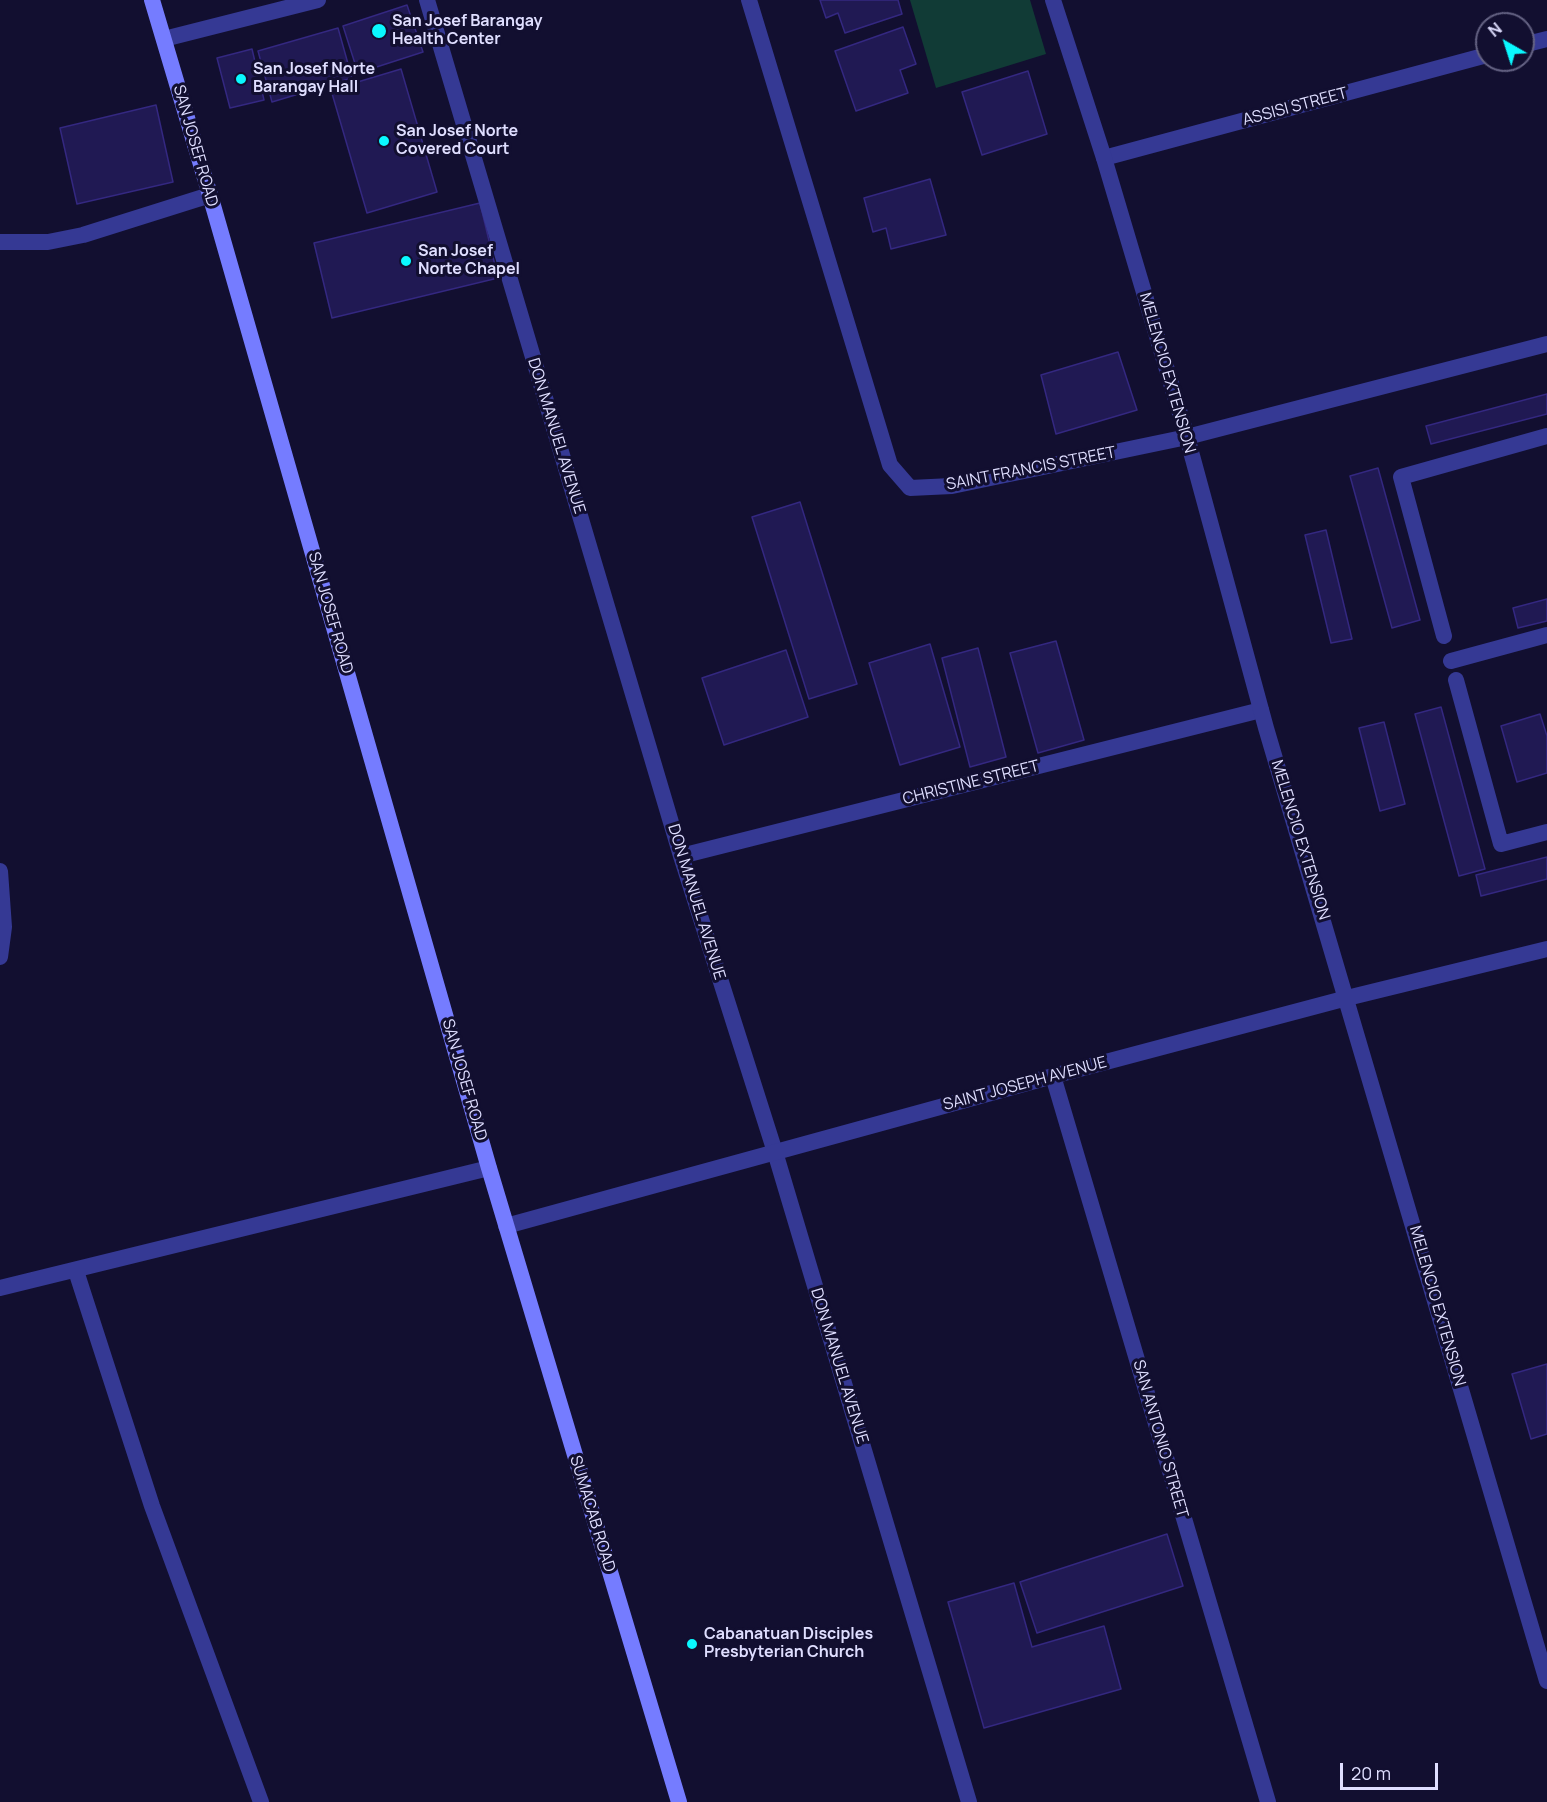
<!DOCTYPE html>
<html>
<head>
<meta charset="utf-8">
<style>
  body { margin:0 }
  #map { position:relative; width:1547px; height:1802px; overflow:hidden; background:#120f30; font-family:Manrope,sans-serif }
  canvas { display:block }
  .north { position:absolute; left:1475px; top:12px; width:60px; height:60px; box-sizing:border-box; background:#120f30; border:2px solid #646283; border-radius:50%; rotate:321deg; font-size:16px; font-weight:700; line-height:24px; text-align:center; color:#dfdeff }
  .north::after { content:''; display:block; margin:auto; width:21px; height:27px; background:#0af8ff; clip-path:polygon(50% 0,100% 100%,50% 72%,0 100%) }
  .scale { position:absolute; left:1340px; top:1763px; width:98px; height:27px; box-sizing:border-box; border:3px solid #dfdeff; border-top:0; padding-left:8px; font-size:18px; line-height:21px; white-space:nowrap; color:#dfdeff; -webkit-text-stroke:4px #120f30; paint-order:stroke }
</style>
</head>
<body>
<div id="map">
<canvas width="1547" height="1802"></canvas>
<div class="north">N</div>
<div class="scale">20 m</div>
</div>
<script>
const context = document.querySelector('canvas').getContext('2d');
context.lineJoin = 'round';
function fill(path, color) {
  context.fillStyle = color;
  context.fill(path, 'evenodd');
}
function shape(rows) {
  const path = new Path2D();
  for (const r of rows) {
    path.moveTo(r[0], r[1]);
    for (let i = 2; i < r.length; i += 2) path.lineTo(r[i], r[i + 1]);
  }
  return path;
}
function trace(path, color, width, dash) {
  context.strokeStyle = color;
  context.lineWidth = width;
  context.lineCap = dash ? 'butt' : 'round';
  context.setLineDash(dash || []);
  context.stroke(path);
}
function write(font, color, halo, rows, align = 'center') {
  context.font = font + ' Manrope,sans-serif';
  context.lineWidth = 6;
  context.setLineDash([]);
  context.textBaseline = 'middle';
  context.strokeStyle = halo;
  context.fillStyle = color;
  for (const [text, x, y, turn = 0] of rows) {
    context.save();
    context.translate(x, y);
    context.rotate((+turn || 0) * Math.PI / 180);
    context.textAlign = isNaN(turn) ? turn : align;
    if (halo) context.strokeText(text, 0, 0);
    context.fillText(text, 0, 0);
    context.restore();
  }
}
fill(shape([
  [910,0,1030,0,1046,54,936,88]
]), '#113b36');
const building = shape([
  [820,0,898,0,902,14,845,33,838,13,826,18,820,0],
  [407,5,423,52,358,73,343,26,407,5],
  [903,27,916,64,900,70,908,93,856,111,835,51,903,27],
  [338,28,352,78,272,102,258,51,338,28],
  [252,49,264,100,230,108,217,58,252,49],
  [401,69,437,192,367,213,331,90,401,69],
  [1028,71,1047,134,982,155,962,92,1028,71],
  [156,105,173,182,77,204,60,128,156,105],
  [930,179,946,235,891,249,886,228,873,232,864,198,930,179],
  [480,203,498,278,332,318,314,243,480,203],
  [1118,352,1137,410,1056,434,1041,375,1118,352],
  [1547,394,1547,414,1431,444,1426,426,1547,394],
  [1378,468,1420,620,1392,628,1350,476,1378,468],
  [800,502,857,684,809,699,752,517,800,502],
  [1326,530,1352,639,1331,643,1305,535,1326,530],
  [1547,599,1547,621,1518,628,1513,608,1547,599],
  [1056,641,1084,740,1038,753,1010,653,1056,641],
  [930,644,960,747,900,765,869,663,930,644],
  [978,648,1006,757,970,767,942,658,978,648],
  [786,650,808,717,724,745,702,678,786,650],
  [1441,707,1485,869,1459,876,1415,714,1441,707],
  [1540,714,1547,736,1547,773,1517,782,1501,726,1540,714],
  [1384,722,1405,804,1380,811,1359,728,1384,722],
  [1547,857,1547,879,1481,896,1476,875,1547,857],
  [1547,1364,1547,1434,1531,1439,1512,1374,1547,1364],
  [1167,1534,1183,1586,1037,1633,1020,1582,1167,1534],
  [1014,1583,1032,1647,1104,1626,1121,1689,984,1728,948,1602,1014,1583]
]);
fill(building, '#201953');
trace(building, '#342881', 1.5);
trace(shape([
  [1444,636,1401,477,1547,436],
  [1451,661,1547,635],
  [1456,680,1501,844,1547,832]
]), '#353994', 16);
trace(shape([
  [427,0,681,856,775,1152,969,1802],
  [749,0,890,465,910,488,952,486,1187,437,1547,344],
  [1523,45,1547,39],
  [1104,158,1487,55],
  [0,242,48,242,83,235,210,195],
  [681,856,1261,710],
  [0,871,4,927,0,957],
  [1053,1076,1268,1802],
  [76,1271,152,1506,261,1802],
  [0,1288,489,1168]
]), '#353994', 16);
trace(shape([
  [1053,0,1104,158,1187,437,1266,728,1547,1681],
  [164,39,318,0],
  [506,1226,1053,1076,1347,998,1547,949]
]), '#353994', 16);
trace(shape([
  [152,0,210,195,489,1168,679,1802]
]), '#757cff', 16);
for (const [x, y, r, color] of [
  [379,31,8,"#0af8ff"],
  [241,79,6,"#0af8ff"],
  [384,141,6,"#0af8ff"],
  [406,261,6,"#0af8ff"],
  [692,1644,6,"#0af8ff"]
]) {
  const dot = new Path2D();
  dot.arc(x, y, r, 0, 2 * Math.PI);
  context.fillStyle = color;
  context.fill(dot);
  trace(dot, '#120f30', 2);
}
write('bold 16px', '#dfdeff', '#120f30', [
  ["San Josef Barangay",392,22],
  ["Health Center",392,40],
  ["San Josef Norte",253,70],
  ["Barangay Hall",253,88],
  ["San Josef Norte",396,132],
  ["Covered Court",396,150],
  ["San Josef",418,252],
  ["Norte Chapel",418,270],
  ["Cabanatuan Disciples",704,1635],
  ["Presbyterian Church",704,1653]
], 'left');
write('16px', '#dfdeff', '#120f30', [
  ["ASSISI STREET",1295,107,-15],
  ["SAN JOSEF ROAD",195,146,74],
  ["MELENCIO EXTENSION",1167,373,74],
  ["DON MANUEL AVENUE",556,436,73],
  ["SAINT FRANCIS STREET",1031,469,-11],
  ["SAN JOSEF ROAD",330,613,74],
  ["CHRISTINE STREET",971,783,-14],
  ["MELENCIO EXTENSION",1300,840,73],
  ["DON MANUEL AVENUE",696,902,73],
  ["SAN JOSEF ROAD",464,1080,74],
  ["SAINT JOSEPH AVENUE",1025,1084,-15],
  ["MELENCIO EXTENSION",1437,1306,74],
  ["DON MANUEL AVENUE",839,1366,73],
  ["SAN ANTONIO STREET",1160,1439,74],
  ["SUMACAB ROAD",592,1514,73]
]);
</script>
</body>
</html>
